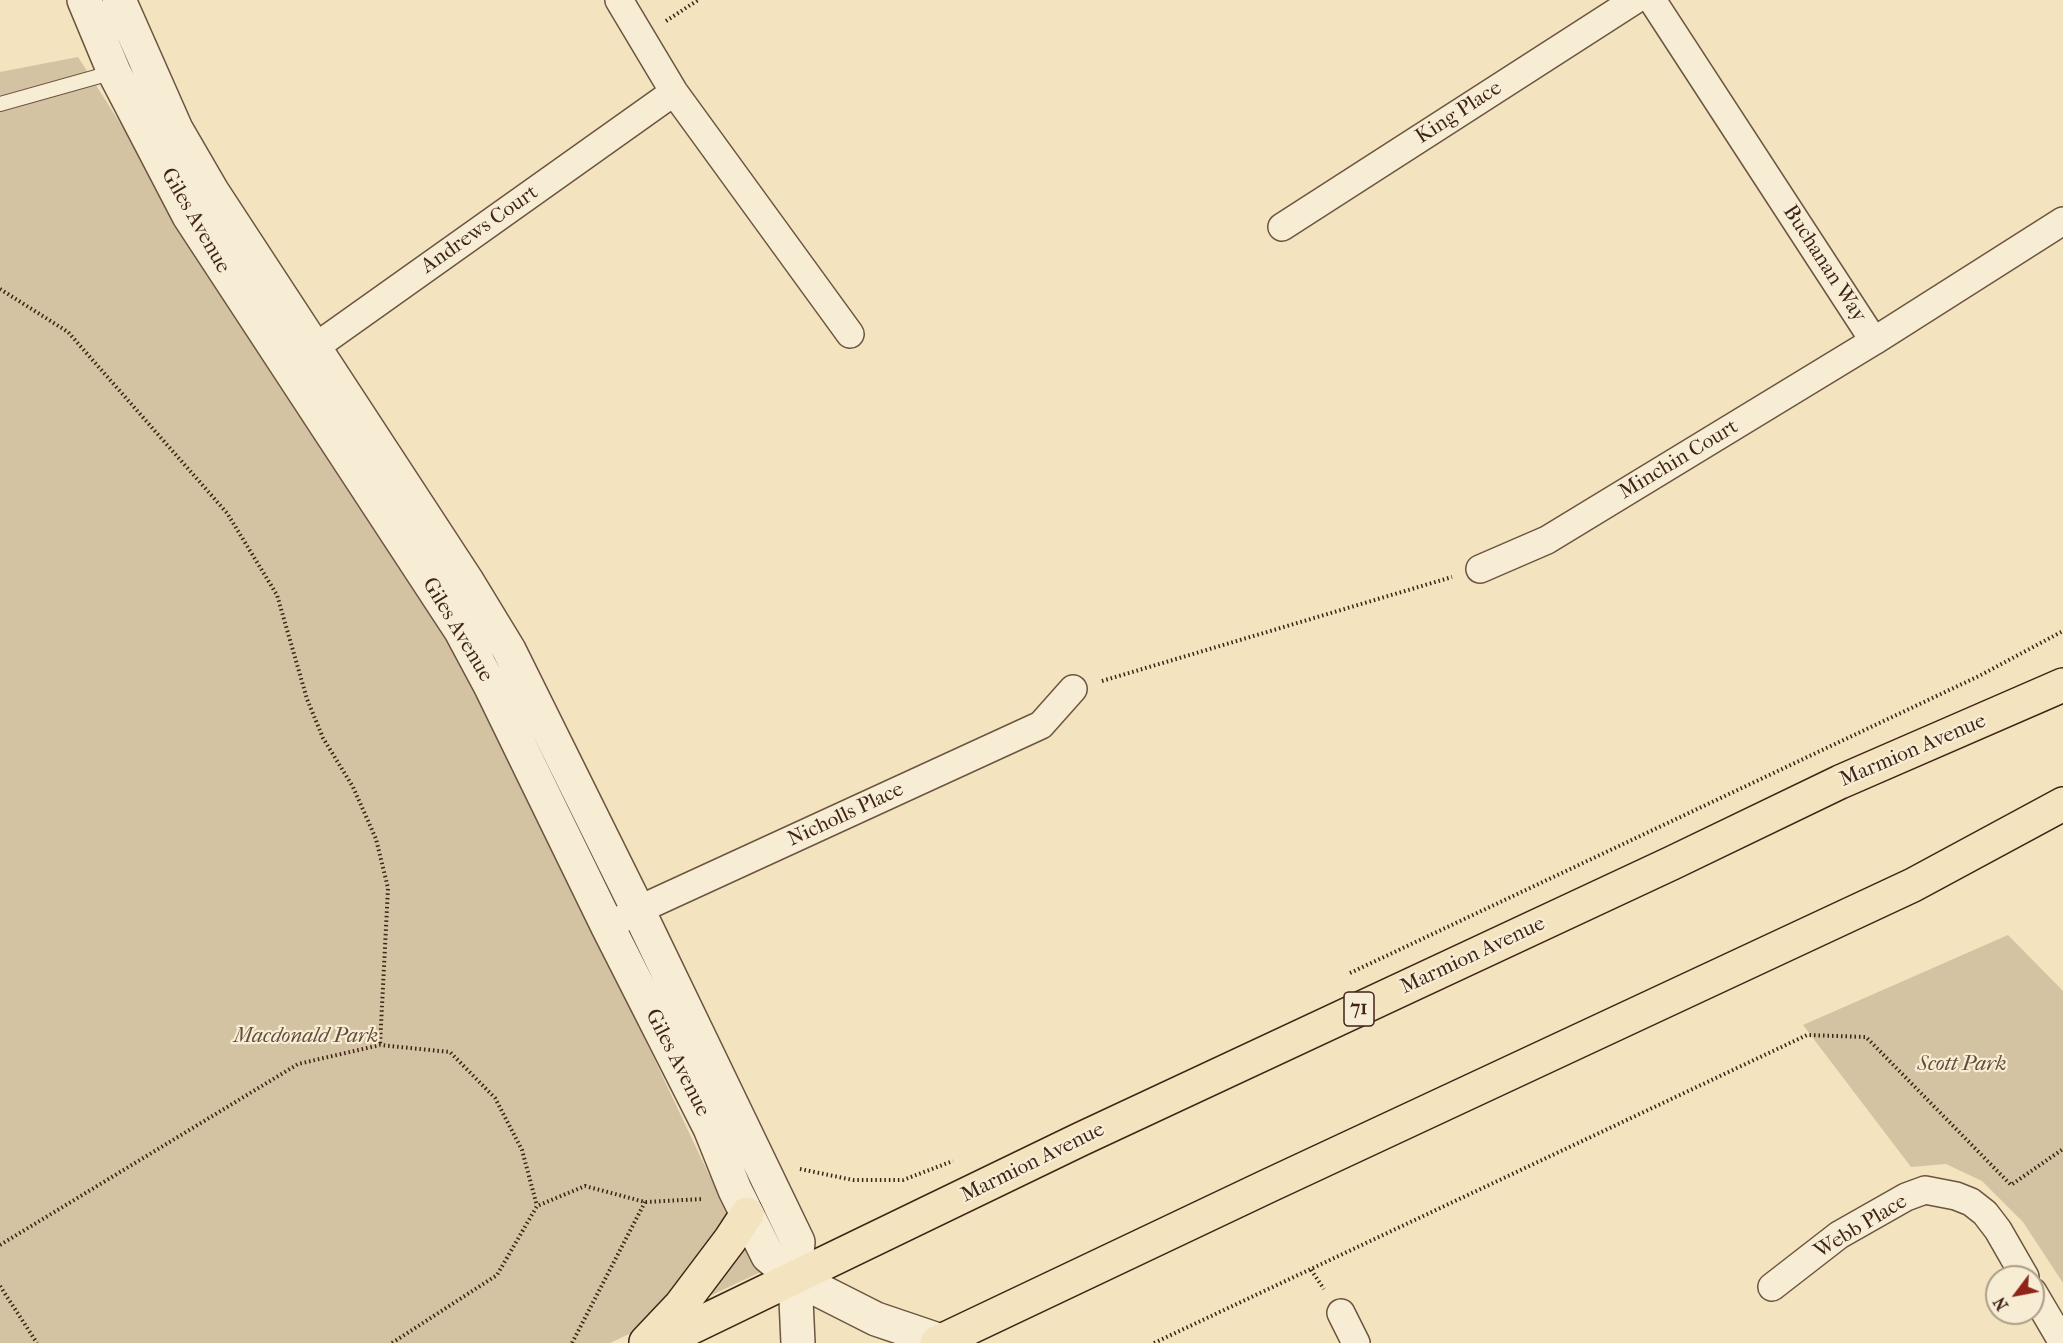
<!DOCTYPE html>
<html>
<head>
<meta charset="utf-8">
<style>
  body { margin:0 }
  #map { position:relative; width:2063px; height:1343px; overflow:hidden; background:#f3e3be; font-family:"IM FELL French Canon",serif }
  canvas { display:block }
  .north { position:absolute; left:1985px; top:1265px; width:60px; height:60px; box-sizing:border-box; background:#f7edd5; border:2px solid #ad9d89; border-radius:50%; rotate:238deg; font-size:16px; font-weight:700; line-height:24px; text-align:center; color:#3f2417 }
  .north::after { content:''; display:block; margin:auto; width:21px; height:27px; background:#8f2418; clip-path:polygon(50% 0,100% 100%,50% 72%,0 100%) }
</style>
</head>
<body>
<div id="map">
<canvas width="2063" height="1343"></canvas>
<div class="north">N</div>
</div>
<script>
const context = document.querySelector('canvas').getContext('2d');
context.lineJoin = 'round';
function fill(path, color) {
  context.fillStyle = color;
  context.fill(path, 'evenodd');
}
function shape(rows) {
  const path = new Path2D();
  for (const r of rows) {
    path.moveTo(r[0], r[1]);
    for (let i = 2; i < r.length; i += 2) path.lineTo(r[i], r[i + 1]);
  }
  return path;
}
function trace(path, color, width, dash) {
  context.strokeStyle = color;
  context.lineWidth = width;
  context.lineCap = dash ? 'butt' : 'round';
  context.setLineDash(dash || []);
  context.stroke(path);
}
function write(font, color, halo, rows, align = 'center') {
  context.font = font + ' "IM FELL French Canon",serif';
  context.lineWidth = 4.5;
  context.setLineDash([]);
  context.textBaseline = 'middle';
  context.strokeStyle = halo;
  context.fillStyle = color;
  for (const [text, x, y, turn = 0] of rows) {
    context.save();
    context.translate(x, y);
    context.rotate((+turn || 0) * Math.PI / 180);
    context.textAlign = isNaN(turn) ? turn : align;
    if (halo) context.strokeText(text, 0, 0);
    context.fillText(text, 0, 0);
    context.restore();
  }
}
fill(shape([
  [78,57,476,682,720,1198,767,1269,610,1343,0,1343,0,72],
  [2008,935,2063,991,2063,1283,2023,1222,1982,1181,1946,1164,1911,1167,1803,1025]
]), '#d4c3a2');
const service = shape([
  [0,104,114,72]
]);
const minor = shape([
  [619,0,674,92,850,334],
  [1652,0,1874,341,2063,221],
  [1282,227,1635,0],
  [297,360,674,92],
  [1480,569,1547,540,1874,341],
  [620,920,638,910,1041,725,1073,689],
  [1772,1287,1839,1235,1906,1197,1925,1190,1956,1196,1971,1202,1985,1213,1998,1230,2025,1277],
  [2033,1292,2063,1343],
  [1341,1313,1356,1343]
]);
const tertiary = shape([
  [84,0,114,72,189,216,461,631,491,687,608,927,710,1128,735,1190,768,1256,795,1278,876,1319,941,1341],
  [119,0,176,129,212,191,467,581,509,650,638,910,798,1242,795,1278,798,1343]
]);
const trunk = shape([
  [646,1342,681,1305,730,1240,747,1214],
  [659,1343,1081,1139,1672,863,1840,782,2063,685],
  [937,1343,1270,1185,1913,885,2063,804]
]);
trace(service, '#6c5441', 16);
trace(minor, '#6c5441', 30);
trace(tertiary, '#6c5441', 36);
trace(trunk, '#3f2417', 36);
trace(shape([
  [666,21,698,0],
  [0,289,68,332,227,513,277,595,307,699,323,738,353,787,376,839,388,888,380,1045],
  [1102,681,1452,577],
  [1350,973,1979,676,2063,631],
  [800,1169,853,1180,903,1180,953,1161],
  [0,1245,298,1064,380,1045,450,1052,495,1098,522,1150,537,1206],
  [1311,1270,1324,1289],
  [0,1286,37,1343],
  [392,1343,497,1275,537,1206,585,1186,645,1202,703,1199],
  [572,1343,645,1202],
  [1154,1343,1807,1035,1866,1037,2011,1185,2063,1149]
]), '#3f2417', 4, [1.5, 3]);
trace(service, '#f7edd5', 14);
trace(minor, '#f7edd5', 27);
trace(tertiary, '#f7edd5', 33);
trace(trunk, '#f3e3be', 33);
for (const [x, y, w] of [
  [1359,1009,30]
]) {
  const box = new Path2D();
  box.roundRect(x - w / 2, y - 17, w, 34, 4.5);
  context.fillStyle = '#f7edd5';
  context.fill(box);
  trace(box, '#3f2417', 1.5);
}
write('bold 20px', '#3f2417', null, [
  ["71",1359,1009]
]);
write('21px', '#3f2417', '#f7edd5', [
  ["King Place",1459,113,-33],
  ["Giles Avenue",195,221,60],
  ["Andrews Court",480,230,-35],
  ["Buchanan Way",1824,264,57],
  ["Minchin Court",1679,460,-31],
  ["Giles Avenue",457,630,59],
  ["Marmion Avenue",1913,751,-23],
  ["Nicholls Place",846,815,-25],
  ["Marmion Avenue",1473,956,-25],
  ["Giles Avenue",677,1063,63],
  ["Marmion Avenue",1033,1163,-26],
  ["Webb Place",1861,1227,-31]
]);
write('italic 21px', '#644c3a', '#f7edd5', [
  ["Macdonald Park",306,1037],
  ["Scott Park",1962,1065]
]);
</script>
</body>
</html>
